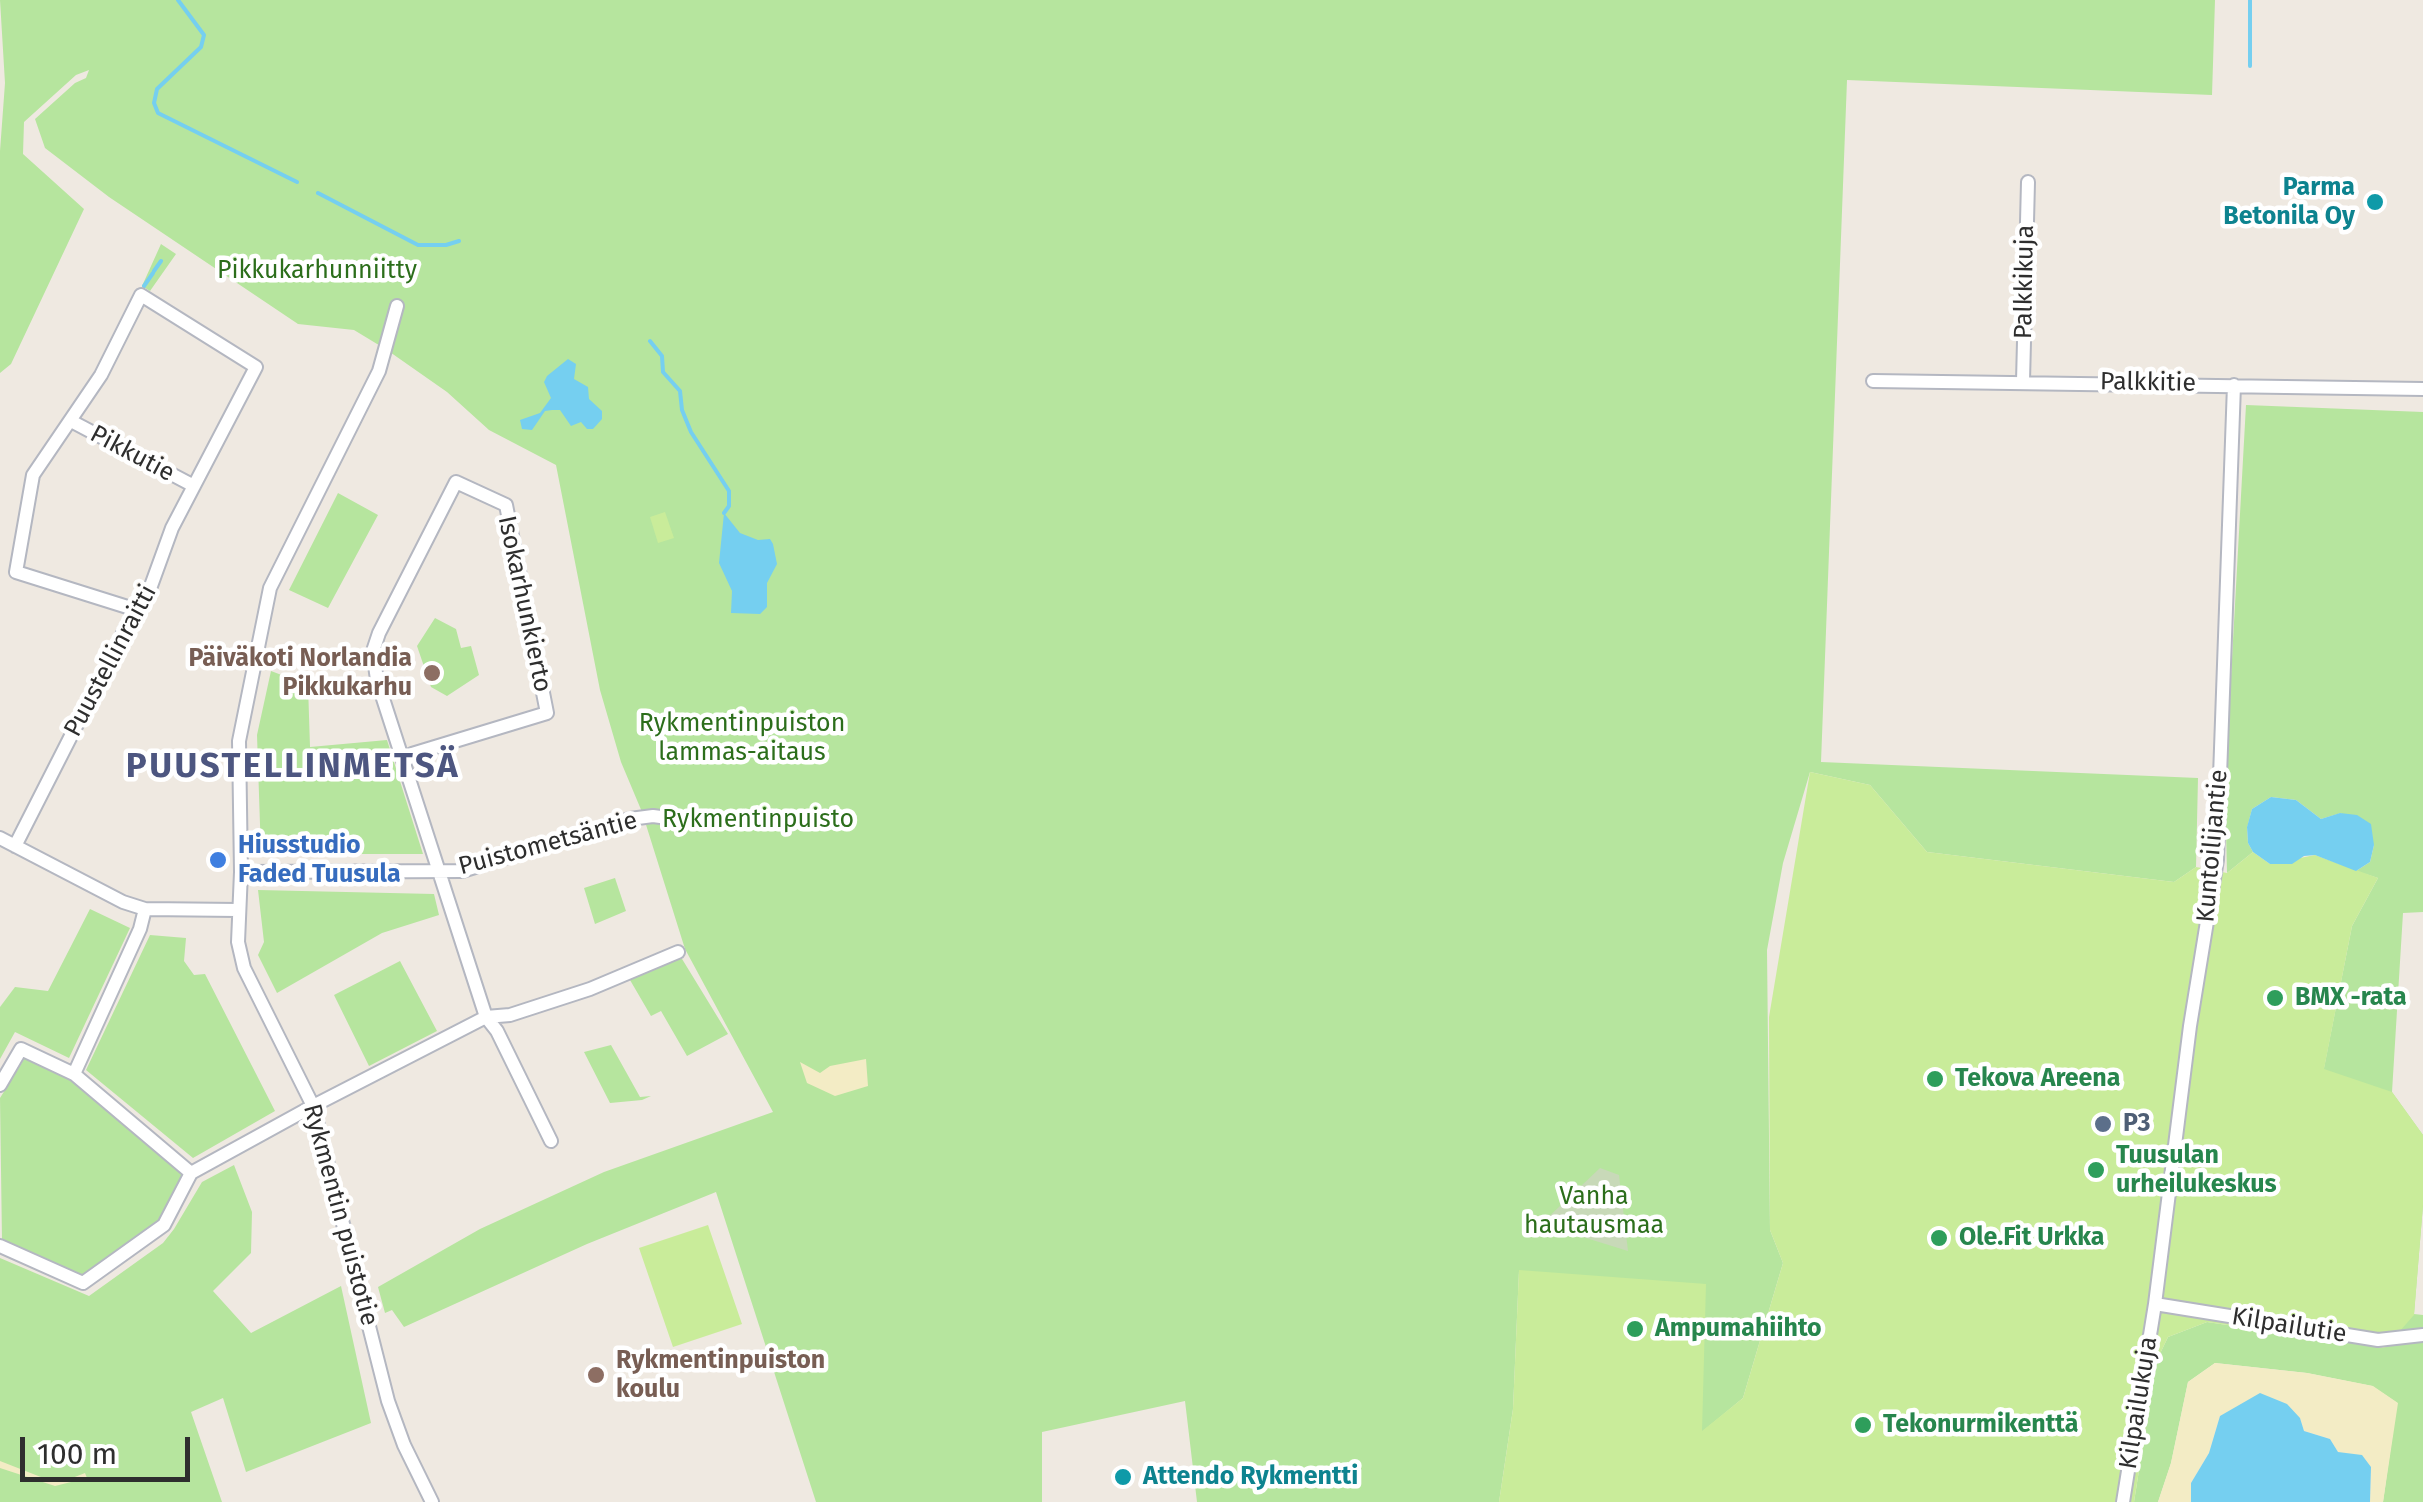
<!DOCTYPE html>
<html>
<head>
<meta charset="utf-8">
<style>
  body { margin:0 }
  #map { position:relative; width:2423px; height:1502px; overflow:hidden; background:#efe9e1; font-family:"Fira Sans",sans-serif }
  canvas { display:block }
  .scale { position:absolute; left:20px; top:1437px; width:170px; height:45px; box-sizing:border-box; border:5px solid #2e2e2e; border-top:0; padding-left:12px; font-size:30px; line-height:35px; white-space:nowrap; color:#2e2e2e; -webkit-text-stroke:8px #fff; paint-order:stroke }
</style>
</head>
<body>
<div id="map">
<canvas width="2423" height="1502"></canvas>
<div class="scale">100 m</div>
</div>
<script>
const context = document.querySelector('canvas').getContext('2d');
context.lineJoin = 'round';
function fill(path, color) {
  context.fillStyle = color;
  context.fill(path, 'evenodd');
}
function shape(rows) {
  const path = new Path2D();
  for (const r of rows) {
    path.moveTo(r[0], r[1]);
    for (let i = 2; i < r.length; i += 2) path.lineTo(r[i], r[i + 1]);
  }
  return path;
}
function trace(path, color, width, dash) {
  context.strokeStyle = color;
  context.lineWidth = width;
  context.lineCap = dash ? 'butt' : 'round';
  context.setLineDash(dash || []);
  context.stroke(path);
}
function write(font, color, halo, rows, align = 'center') {
  context.font = font + ' "Fira Sans",sans-serif';
  context.lineWidth = 9;
  context.setLineDash([]);
  context.textBaseline = 'middle';
  context.strokeStyle = halo;
  context.fillStyle = color;
  for (const [text, x, y, turn = 0] of rows) {
    context.save();
    context.translate(x, y);
    context.rotate((+turn || 0) * Math.PI / 180);
    context.textAlign = isNaN(turn) ? turn : align;
    if (halo) context.strokeText(text, 0, 0);
    context.fillText(text, 0, 0);
    context.restore();
  }
}
fill(shape([
  [0,0,2215,0,2212,95,1847,80,1821,762,2198,778,2196,867,2174,882,1927,852,1870,785,1810,772,1783,863,1767,950,1770,1230,1783,1263,1743,1398,1702,1432,1519,1271,1513,1409,1499,1502,1197,1502,1185,1401,1042,1432,1042,1502,816,1502,716,1192,587,1244,404,1327,392,1310,385,1313,378,1287,480,1229,604,1172,773,1112,685,949,642,812,621,762,600,690,556,465,489,430,447,392,387,350,354,330,298,324,109,197,45,148,35,119,75,83,86,78,89,70,76,75,24,122,23,154,84,209,11,364,0,373,0,151,5,83],
  [161,244,176,254,150,291,142,286],
  [2246,405,2423,412,2423,912,2403,913,2392,1092,2423,1135,2423,1205,2414,1314,2423,1315,2423,1502,2383,1502,2397,1403,2372,1386,2307,1373,2215,1363,2188,1382,2171,1463,2158,1502,2134,1502,2156,1362,2168,1337,2207,1322,2384,1348,2307,1154,2352,926,2378,878,2356,871,2370,862,2374,845,2341,813,2321,819,2296,800,2271,797,2252,809,2247,828,2248,843,2253,852,2227,873,2225,786],
  [338,493,378,515,328,608,289,590],
  [435,618,456,629,461,648,471,646,479,675,447,696,431,687,417,646],
  [271,671,308,685,310,747,387,740,423,854,261,854,257,735],
  [615,878,626,911,595,924,584,888],
  [258,890,434,894,439,915,382,933,277,993,258,955,264,942],
  [90,909,130,928,69,1058,15,1032,0,1059,0,1007,15,987,48,991],
  [150,935,186,938,184,961,194,975,205,974,275,1111,193,1158,86,1070],
  [679,954,728,1034,687,1056,661,1011,651,1016,630,980],
  [400,961,437,1031,369,1066,334,995],
  [611,1045,640,1097,651,1096,642,1100,610,1103,584,1052],
  [26,1056,72,1079,183,1175,158,1223,84,1276,2,1241,0,1098],
  [234,1165,252,1212,251,1253,213,1291,251,1333,341,1286,371,1423,246,1472,223,1398,191,1412,222,1502,0,1502,0,1258,89,1296,163,1243,174,1229,202,1182]
]), '#b6e59e');
fill(shape([
  [866,1059,868,1086,835,1096,807,1083,800,1062,820,1073,830,1066],
  [2215,1363,2307,1373,2373,1386,2398,1403,2383,1502,2370,1502,2371,1467,2338,1452,2330,1439,2304,1431,2300,1418,2220,1416,2209,1453,2191,1483,2191,1502,2158,1502,2171,1463,2188,1382],
  [0,1461,51,1481,62,1482,85,1473,87,1478,55,1486,0,1468]
]), '#f3ecc5');
fill(shape([
  [1600,1168,1619,1175,1628,1251,1541,1224]
]), '#c8d9b8');
fill(shape([
  [665,512,674,538,658,543,650,517],
  [1810,772,1870,785,1927,852,2174,882,2196,867,2227,873,2253,852,2270,864,2315,855,2378,878,2352,926,2324,1069,2392,1092,2423,1135,2423,1205,2414,1315,2385,1348,2207,1322,2168,1337,2156,1362,2134,1502,1499,1502,1513,1409,1519,1270,1706,1284,1702,1431,1743,1398,1783,1263,1770,1230,1769,1017],
  [708,1225,742,1324,673,1347,639,1248]
]), '#c9ec9a');
fill(shape([
  [568,359,576,364,574,379,588,387,589,399,602,411,602,419,593,429,587,429,581,422,571,426,560,410,552,410,545,411,532,430,522,429,520,420,540,413,551,398,544,382,547,376],
  [724,513,740,533,758,540,770,539,773,544,777,564,767,583,767,607,760,614,731,613,732,591,719,563],
  [2271,797,2296,800,2321,819,2340,813,2357,815,2371,824,2374,845,2370,862,2356,871,2315,855,2304,856,2292,864,2270,864,2253,852,2248,843,2247,827,2252,809],
  [2260,1393,2287,1404,2300,1418,2304,1431,2330,1439,2338,1452,2362,1455,2371,1467,2370,1502,2191,1502,2191,1483,2209,1453,2220,1416]
]), '#75cff0');
trace(shape([
  [178,0,204,35,201,47,157,89,154,103,158,113,297,182],
  [2250,66,2250,0],
  [318,193,418,245,446,245,459,241],
  [154,271,161,261],
  [144,286,153,273],
  [650,341,662,356,663,372,680,391,682,410,691,432,729,491,729,506,724,513]
]), '#75cff0', 4);
const minor = shape([
  [397,306,379,371,270,588,239,741,241,872,238,942,244,968,313,1106,388,1401,404,1445,432,1502],
  [1873,381,2423,389],
  [2023,381,2028,182],
  [71,421,194,486],
  [0,838,123,902,145,909,238,910],
  [15,846,131,618,147,597,172,528,256,367,141,295,101,375,33,475,16,572,137,610],
  [241,872,462,871,630,819,653,816,675,819],
  [74,1074,140,929,145,909],
  [0,1085,21,1049,74,1074,191,1173,313,1106,486,1017,377,680,373,651,379,633,456,482,506,505,547,713,412,754,405,762],
  [551,1141,497,1031,486,1017,510,1015,590,989,678,952],
  [0,1246,83,1283,164,1225,191,1173],
  [2155,1304,2378,1340,2423,1335],
  [2123,1502,2155,1304,2190,1026,2217,860,2234,385]
]);
trace(minor, '#b4b7c1', 16);
trace(minor, '#fff', 12);
for (const [x, y, r, color] of [
  [2375,202,10,"#0f9aa8"],
  [432,673,10,"#8d6e63"],
  [218,860,10,"#3f7fe0"],
  [2275,998,10,"#2e9e5b"],
  [1935,1079,10,"#2e9e5b"],
  [2103,1124,10,"#5c6f8a"],
  [2096,1170,10,"#2e9e5b"],
  [1939,1238,10,"#2e9e5b"],
  [1635,1329,10,"#2e9e5b"],
  [596,1375,10,"#8d6e63"],
  [1863,1425,10,"#2e9e5b"],
  [1123,1477,10,"#0f9aa8"]
]) {
  const dot = new Path2D();
  dot.arc(x, y, r, 0, 2 * Math.PI);
  context.fillStyle = color;
  context.fill(dot);
  trace(dot, '#fff', 4);
}
write('bold 25px', '#0d838f', '#fff', [
  ["Parma",2355,188],
  ["Betonila Oy",2355,217],
  ["Attendo Rykmentti",1143,1477,"left"]
], 'right');
write('25px', '#2c6e1b', '#fff', [
  ["Pikkukarhunniitty",317,271],
  ["Rykmentinpuiston",742,724],
  ["lammas-aitaus",742,753],
  ["Rykmentinpuisto",758,820],
  ["Vanha",1594,1197],
  ["hautausmaa",1594,1226]
]);
write('25px', '#2e2e2e', '#fff', [
  ["Palkkikuja",2025,282,-89],
  ["Palkkitie",2148,383,1],
  ["Pikkutie",132,454,28],
  ["Isokarhunkierto",524,604,78],
  ["Puustellinraitti",111,661,-62],
  ["Puistometsäntie",548,844,-15],
  ["Kuntoilijantie",2213,846,-85],
  ["Rykmentin puistotie",340,1215,75],
  ["Kilpailutie",2289,1326,9],
  ["Kilpailukuja",2139,1403,-81]
]);
write('bold 25px', '#785e54', '#fff', [
  ["Päiväkoti Norlandia",412,659],
  ["Pikkukarhu",412,688],
  ["Rykmentinpuiston",616,1361,"left"],
  ["koulu",616,1390,"left"]
], 'right');
write('bold 25px', '#366cbe', '#fff', [
  ["Hiusstudio",238,846],
  ["Faded Tuusula",238,875]
], 'left');
write('bold 25px', '#27864d', '#fff', [
  ["BMX -rata",2295,998],
  ["Tekova Areena",1955,1079],
  ["Tuusulan",2116,1156],
  ["urheilukeskus",2116,1185],
  ["Ole.Fit Urkka",1959,1238],
  ["Ampumahiihto",1655,1329],
  ["Tekonurmikenttä",1883,1425]
], 'left');
write('bold 25px', '#4e5e75', '#fff', [
  ["P3",2123,1124]
], 'left');
context.letterSpacing = '2.5px';
write('bold 35px', '#4d5680', '#fff', [
  ["PUUSTELLINMETSÄ",293,767]
]);
context.letterSpacing = '0px';
</script>
</body>
</html>
